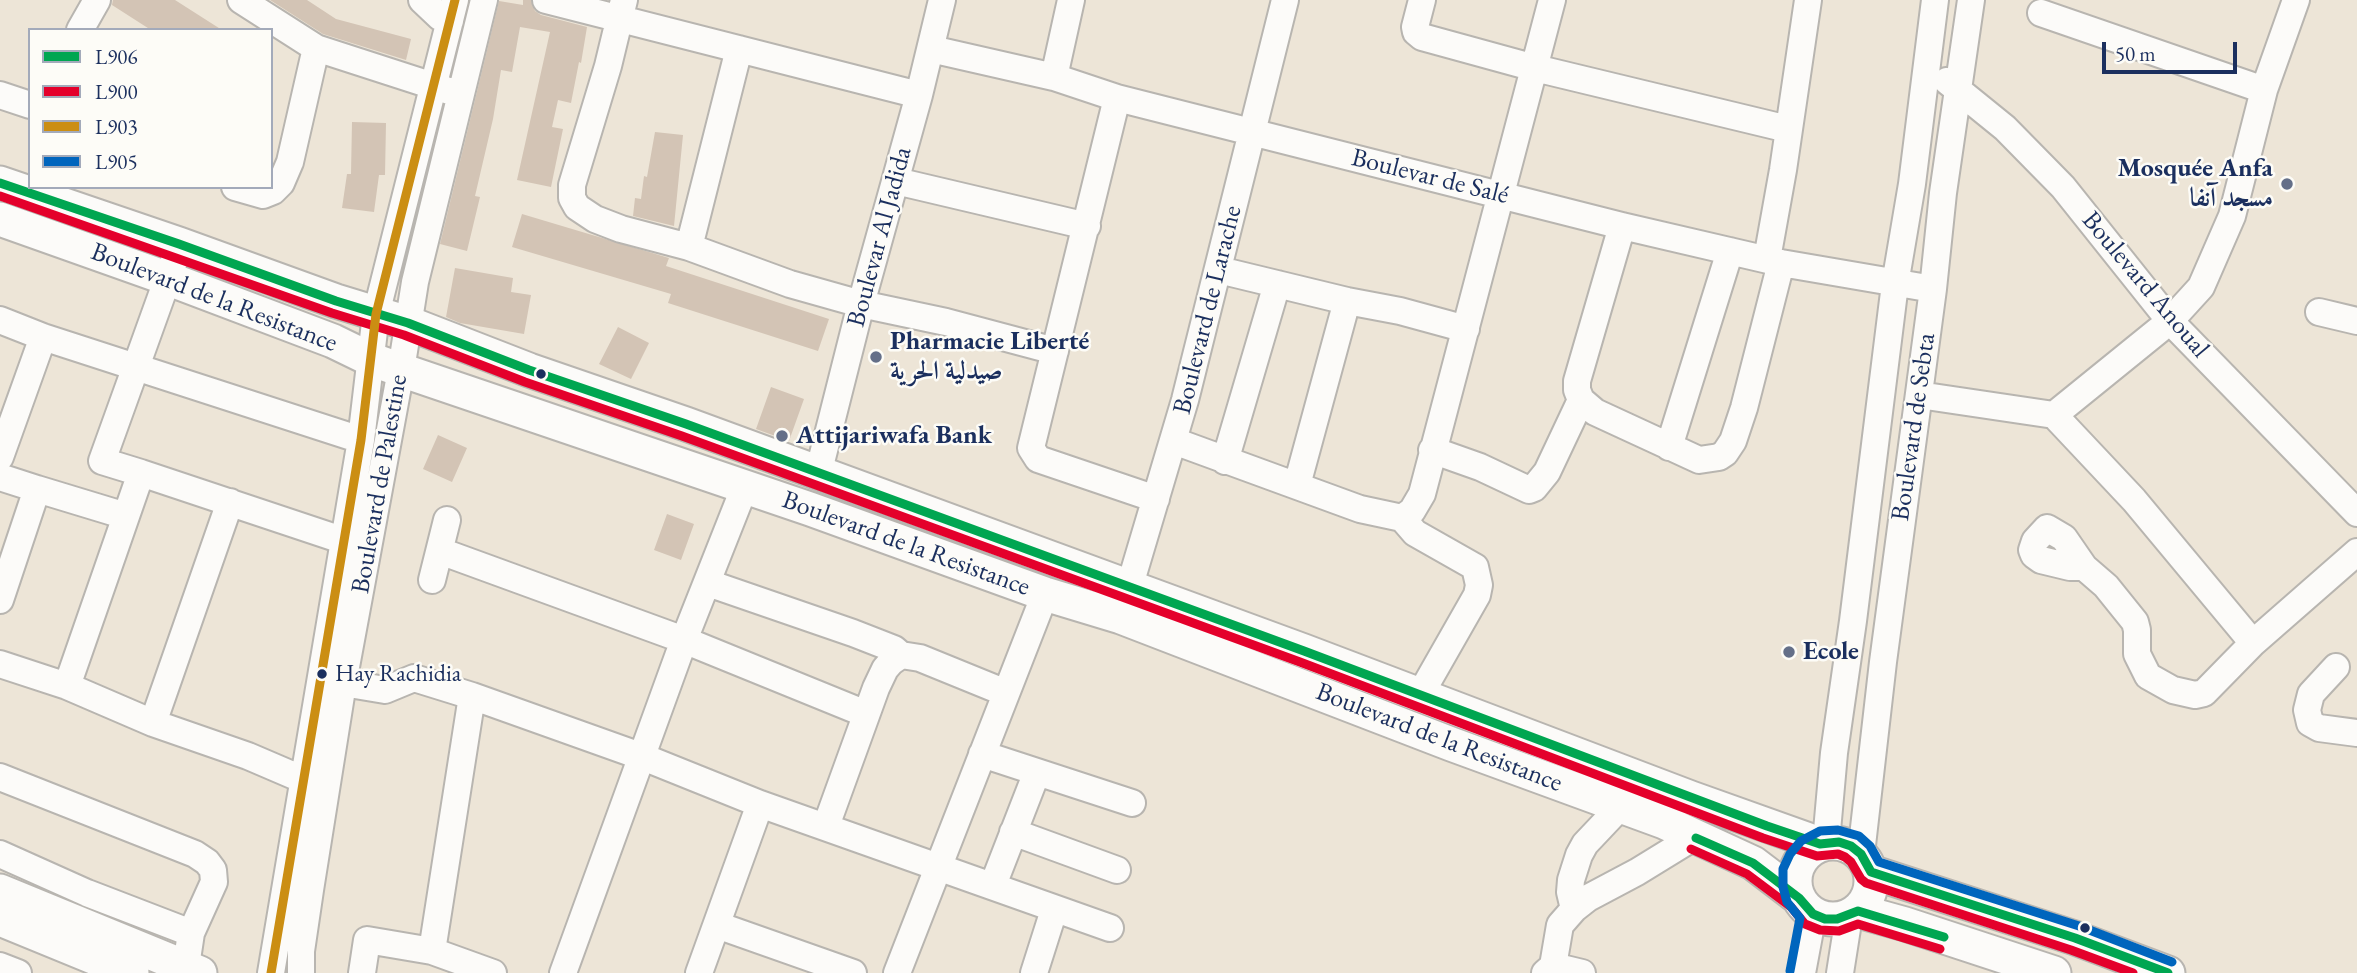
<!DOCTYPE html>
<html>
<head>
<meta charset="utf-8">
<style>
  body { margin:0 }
  #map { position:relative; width:2357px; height:973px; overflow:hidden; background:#ede5d7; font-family:"EB Garamond",serif }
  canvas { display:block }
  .legend { position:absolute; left:28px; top:28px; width:245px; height:161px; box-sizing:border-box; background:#fdfcf7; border:2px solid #a3aaba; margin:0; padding:9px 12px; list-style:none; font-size:21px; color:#1b2f5e }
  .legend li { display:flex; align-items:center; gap:14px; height:35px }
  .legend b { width:35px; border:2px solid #a3aaba }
  .scale { position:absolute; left:2102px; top:42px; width:135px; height:32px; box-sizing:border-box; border:4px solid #1b2f5e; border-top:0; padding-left:9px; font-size:21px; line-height:24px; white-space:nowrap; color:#1b2f5e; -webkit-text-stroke:5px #fdfcf7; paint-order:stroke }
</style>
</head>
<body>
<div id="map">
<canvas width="2357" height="973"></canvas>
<ul class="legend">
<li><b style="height:9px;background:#00a651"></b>L906</li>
<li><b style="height:9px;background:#e4002b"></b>L900</li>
<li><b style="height:9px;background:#cb8e13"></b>L903</li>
<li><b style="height:9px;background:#0065bd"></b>L905</li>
</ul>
<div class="scale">50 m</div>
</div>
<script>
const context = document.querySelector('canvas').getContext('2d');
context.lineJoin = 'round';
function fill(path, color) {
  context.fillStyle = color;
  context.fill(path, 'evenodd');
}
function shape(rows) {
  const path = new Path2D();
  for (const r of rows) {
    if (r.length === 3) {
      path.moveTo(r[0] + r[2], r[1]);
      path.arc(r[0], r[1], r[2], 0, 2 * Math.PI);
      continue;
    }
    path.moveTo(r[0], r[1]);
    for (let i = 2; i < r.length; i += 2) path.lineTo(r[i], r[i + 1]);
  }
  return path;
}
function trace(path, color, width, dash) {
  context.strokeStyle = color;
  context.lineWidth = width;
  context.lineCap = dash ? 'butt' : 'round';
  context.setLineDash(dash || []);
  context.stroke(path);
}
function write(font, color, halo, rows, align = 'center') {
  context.font = font + ' "EB Garamond",Amiri,serif';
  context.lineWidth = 5;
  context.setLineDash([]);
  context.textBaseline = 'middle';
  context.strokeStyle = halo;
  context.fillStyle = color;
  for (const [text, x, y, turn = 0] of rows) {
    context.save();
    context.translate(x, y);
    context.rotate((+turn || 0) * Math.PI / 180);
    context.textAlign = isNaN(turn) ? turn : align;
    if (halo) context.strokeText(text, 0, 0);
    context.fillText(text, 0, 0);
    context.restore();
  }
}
fill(shape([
  [113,0,175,0,222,30,151,30,112,5],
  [270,0,307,0,336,19,411,39,406,60,323,34],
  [523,0,531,0,535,11,541,15,587,27,581,63,579,62,571,103,558,100,552,127,563,129,551,187,517,180,550,32,520,27,512,72,501,70,493,119,475,196,480,197,467,251,440,244,499,1,523,5],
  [352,122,386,123,385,175,379,175,374,212,342,208,347,174,351,174],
  [655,132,683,135,674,226,633,216,635,198,641,199,644,176,647,177],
  [522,214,669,258,666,266,829,319,818,351,668,303,671,294,512,247],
  [455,268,513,278,511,292,531,295,524,334,460,323,446,317],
  [618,327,649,343,631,379,599,364],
  [771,387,804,399,789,441,756,429],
  [438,435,467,448,452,482,423,469],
  [667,514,694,524,681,560,654,550]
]), '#d3c4b5');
const minor = shape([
  [241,0,316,48,449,91],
  [422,0,440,17,450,21],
  [546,0,919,95],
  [624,0,608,66,572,185,572,198,577,207,595,219,621,229,689,247,790,284,861,304,946,322,1055,351],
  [1422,0,1415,27,1416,32,1422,37,1535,68,1788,129],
  [2041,13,2264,90],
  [80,30,97,0],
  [931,49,1054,77,1117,98,1622,226,1781,263,1933,289],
  [1054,77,1071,0],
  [1947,81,2005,128,2063,187,2170,321,2357,513],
  [0,95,30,105],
  [1117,98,1031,448,1038,459,1156,499],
  [896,181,1087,226],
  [235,187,263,195,273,191,281,183,290,162,316,48],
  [1622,226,1577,381,1577,390,1581,400,1595,412,1699,460,1719,457,1725,453,1733,441,1744,408,1781,263],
  [689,247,739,49],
  [1767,259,1783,170,1808,0],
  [1219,270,1347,301,1400,311,1466,329],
  [2319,312,2357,321],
  [0,320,43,337,361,440],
  [1919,395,2054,415,2134,500,2253,643],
  [2054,415,2170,321,2201,287,2232,216,2264,90,2296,0],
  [1174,441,1360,509,1402,518,1412,511,1422,494,1552,0],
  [1669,447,1730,251],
  [1432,450,1480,467,1529,490,1534,488,1547,472,1581,400],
  [0,457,43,337],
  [1225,461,1277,284],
  [141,473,345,541],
  [818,474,861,304,919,95,942,0],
  [0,477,37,489],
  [1297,485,1347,301],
  [1402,518,1415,533,1475,567,1479,585,1477,595,1420,695],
  [440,551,684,640,866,714],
  [2084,567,2070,567,2041,560,2034,555,2032,550,2035,541,2047,528,2064,538,2084,567,2106,586,2135,622,2137,630,2137,654,2148,676,2173,690,2195,695,2204,693,2253,643,2357,552],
  [432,580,447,520],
  [708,583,853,633,894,649,901,655],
  [0,600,37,489,126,516],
  [1124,605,1185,400,1285,0],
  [0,664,67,686,153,723,248,756,318,786],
  [2336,667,2311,694,2307,710,2310,723,2319,728,2357,733],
  [343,683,385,690,414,678,472,696,643,757,760,804,1110,928],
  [67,686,141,473,102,461,174,261],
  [153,723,230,502],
  [982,754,1132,803],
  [0,777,195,854,207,862,213,870,214,882,191,933,186,966],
  [826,826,876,688,885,669,891,662,901,655,920,658,1006,693],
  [1013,832,1117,870],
  [1826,842,1834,753,1853,621,1895,284,1912,184,1935,0],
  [0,854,87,893,191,933],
  [1861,854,1883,662,1933,289,1943,193,1971,0],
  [993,885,1037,772],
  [1574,909,1570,892,1571,880,1579,855,1585,844,1620,807],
  [717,925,853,973],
  [432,951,472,696],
  [0,966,18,973],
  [1553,966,1560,925,1574,909,1588,898,1637,872,1694,837],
  [271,973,361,440,376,314,455,0],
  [301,973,301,951,310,890,343,683,401,370,415,282,484,0],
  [362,973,367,940,432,951,493,973],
  [563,973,684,640,745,486],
  [699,973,760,804],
  [897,973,1045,594],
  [1034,973,1054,910],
  [1545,973,1553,966,1582,973],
  [1802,973,1813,914],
  [1840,973,1849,916]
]);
const major = shape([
  [0,183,179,244,336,301,408,323,529,370,686,424,1304,651,1691,798,1820,844],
  [0,219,169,279,333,341,370,359,401,370,810,509,1045,594,1121,617,1451,744,1664,822,1753,863,1799,898],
  [1833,881,38],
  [1871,872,2075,938,2168,973],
  [0,891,200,973],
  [1858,911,1905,924,2054,973],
  [0,919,132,973]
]);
trace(minor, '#b8b5b0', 30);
trace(major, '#b8b5b0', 37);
trace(minor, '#fcfbf9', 26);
trace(major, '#fcfbf9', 33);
trace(shape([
  [0,183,179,244,336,301,408,323,529,370,686,424,1304,651,1767,826,1820,844,1839,842,1851,846,1861,854,1871,872,2075,938,2168,973],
  [1696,838,1753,863,1799,898,1813,914,1825,919,1837,919,1858,911,1944,937]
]), '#00a651', 9);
trace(shape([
  [0,196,332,313,404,335,525,382,682,436,1300,662,1763,838,1817,856,1838,854,1845,857,1851,862,1861,879,1866,883,2071,950,2133,973],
  [1691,849,1747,874,1791,907,1805,924,1820,930,1839,931,1858,924,1940,949]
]), '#e4002b', 9);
trace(shape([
  [271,973,361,440,376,314,455,0]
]), '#cb8e13', 9);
trace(shape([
  [1790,971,1800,918,1787,902,1783,887,1783,869,1790,854,1801,841,1820,831,1838,830,1859,836,1870,846,1879,862,2079,926,2172,962]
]), '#0065bd', 9);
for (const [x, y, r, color] of [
  [2287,184,7,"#646f88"],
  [876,357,7,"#646f88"],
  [541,374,6,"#1b2f5e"],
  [782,436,7,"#646f88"],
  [1789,652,7,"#646f88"],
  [322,674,6,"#1b2f5e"],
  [2085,928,6,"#1b2f5e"]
]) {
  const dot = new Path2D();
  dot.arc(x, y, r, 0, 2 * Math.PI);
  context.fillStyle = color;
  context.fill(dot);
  trace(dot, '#fdfcf7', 2.5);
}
write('24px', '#1b2f5e', '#fdfcf7', [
  ["Hay Rachidia",335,674]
], 'left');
write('bold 26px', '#1b2f5e', '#fdfcf7', [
  ["Mosquée Anfa",2273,169,"right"],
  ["مسجد آنفا",2273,199,"right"],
  ["Pharmacie Liberté",890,342],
  ["صيدلية الحرية",890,372],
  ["Attijariwafa Bank",796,436],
  ["Ecole",1803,652]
], 'left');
write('26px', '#1b2f5e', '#fdfcf7', [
  ["Boulevar de Salé",1430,177,14],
  ["Boulevar Al Jadida",880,237,-75],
  ["Boulevard Anoual",2145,285,50],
  ["Boulevard de la Resistance",214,298,21],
  ["Boulevard de Larache",1208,310,-76],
  ["Boulevard de Sebta",1914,427,-82],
  ["Boulevard de Palestine",380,484,-80],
  ["Boulevard de la Resistance",906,544,20],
  ["Boulevard de la Resistance",1439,738,21]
]);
</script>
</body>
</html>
